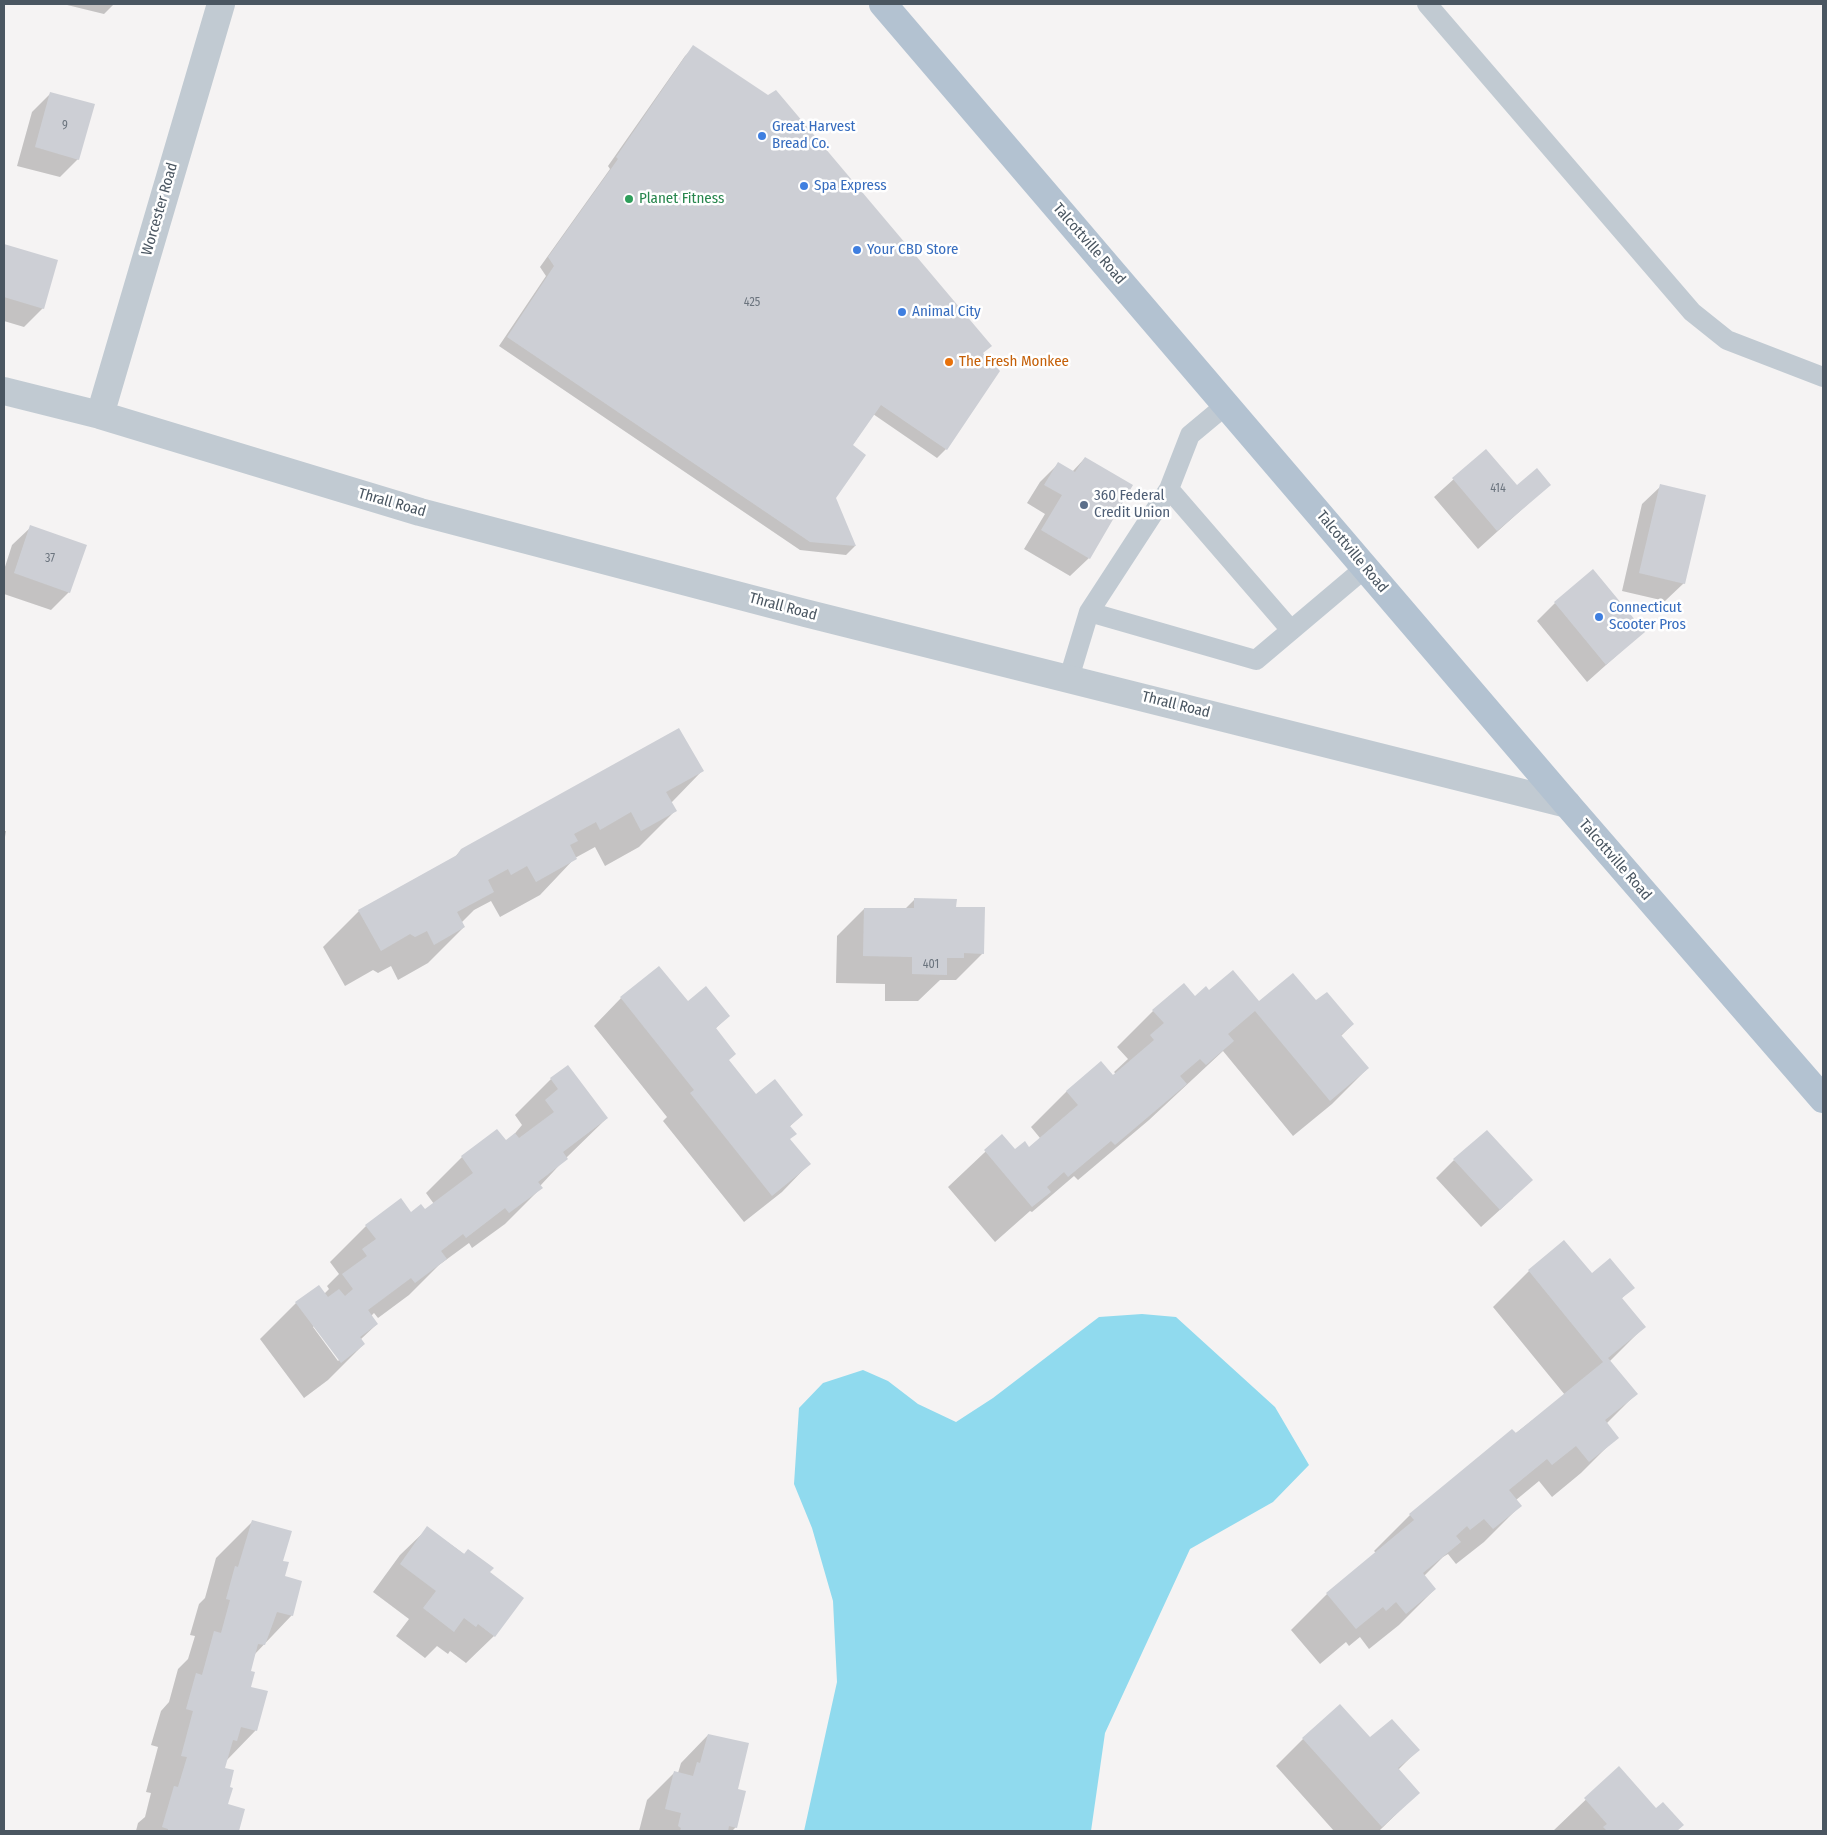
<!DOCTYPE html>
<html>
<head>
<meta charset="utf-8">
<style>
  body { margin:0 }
  #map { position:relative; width:1827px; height:1835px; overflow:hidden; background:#f5f3f3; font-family:"Fira Sans Condensed",sans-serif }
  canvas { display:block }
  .frame { position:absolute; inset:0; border:5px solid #4a5661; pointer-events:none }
</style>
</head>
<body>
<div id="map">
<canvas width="1827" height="1835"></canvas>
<div class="frame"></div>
</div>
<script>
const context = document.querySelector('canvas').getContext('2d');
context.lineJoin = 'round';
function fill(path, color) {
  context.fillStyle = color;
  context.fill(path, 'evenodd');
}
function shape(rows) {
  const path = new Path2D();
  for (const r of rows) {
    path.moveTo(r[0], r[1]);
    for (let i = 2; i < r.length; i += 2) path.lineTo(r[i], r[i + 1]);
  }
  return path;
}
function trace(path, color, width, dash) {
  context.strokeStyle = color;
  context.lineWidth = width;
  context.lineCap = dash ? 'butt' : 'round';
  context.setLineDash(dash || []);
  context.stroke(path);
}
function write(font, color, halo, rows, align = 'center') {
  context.font = font + ' "Fira Sans Condensed",sans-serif';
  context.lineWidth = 5;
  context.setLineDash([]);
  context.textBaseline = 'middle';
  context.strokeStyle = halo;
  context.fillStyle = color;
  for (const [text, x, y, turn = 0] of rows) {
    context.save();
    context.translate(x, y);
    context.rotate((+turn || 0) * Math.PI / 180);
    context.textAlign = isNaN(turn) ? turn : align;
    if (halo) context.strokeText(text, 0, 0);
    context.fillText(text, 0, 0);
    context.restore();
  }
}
fill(shape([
  [1142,1314,1176,1317,1275,1407,1309,1465,1273,1502,1190,1549,1105,1733,1091,1831,804,1831,837,1682,833,1601,812,1528,794,1484,799,1408,823,1383,863,1370,888,1381,918,1404,956,1422,993,1398,1099,1317]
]), '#90daee');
fill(shape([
  [63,4,114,4,104,14],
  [694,47,999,371,946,449,937,458,873,414,852,446,835,498,855,546,846,555,800,550,499,346,546,276,540,267,610,169,608,166,685,56],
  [50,94,78,159,60,177,17,166,32,112],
  [4,246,56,261,43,308,24,327,4,321],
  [1486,450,1517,487,1549,485,1478,549,1434,497],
  [1085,458,1089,558,1070,576,1024,549,1045,514,1027,503,1040,482,1058,464,1072,472],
  [1661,486,1684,583,1665,601,1622,591,1642,504],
  [31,527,69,592,51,610,4,594,4,570,12,545],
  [1555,603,1643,632,1587,682,1537,621],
  [702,771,671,803,675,811,639,847,605,866,595,847,575,858,540,895,500,917,491,901,474,910,461,923,464,927,428,963,398,980,391,966,378,973,373,970,345,986,323,947,359,911,454,858,461,850],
  [4,831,6,831,4,843],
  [914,900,983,953,956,980,940,980,918,1001,885,1001,885,984,836,983,837,936,864,909,905,909],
  [1209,992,1259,1003,1316,1002,1353,1024,1341,1036,1368,1068,1332,1104,1293,1136,1223,1051,1149,1120,1078,1180,1074,1176,1032,1212,1030,1211,995,1242,948,1187,1002,1136,1015,1151,1029,1148,1040,1138,1031,1127,1067,1091,1116,1074,1114,1072,1128,1059,1117,1047,1153,1011],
  [621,998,687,1003,728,1016,715,1029,728,1060,756,1096,802,1115,789,1127,789,1140,809,1164,782,1192,744,1222,663,1121,667,1117,594,1026],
  [568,1067,607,1118,566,1158,540,1186,541,1188,505,1224,472,1248,469,1243,439,1265,409,1295,378,1318,374,1313,371,1316,377,1324,360,1340,364,1344,328,1380,304,1398,260,1339,296,1303,324,1294,329,1289,327,1286,339,1274,330,1262,366,1226,425,1210,434,1204,426,1193,462,1157,505,1142,511,1138,522,1125,515,1115,551,1079],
  [315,1325,340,1359,338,1361,313,1327],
  [1454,1160,1513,1198,1481,1227,1436,1178],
  [1529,1271,1592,1275,1633,1287,1621,1299,1644,1327,1609,1362,1636,1394,1606,1424,1617,1437,1581,1473,1552,1497,1539,1481,1516,1500,1520,1506,1484,1542,1456,1564,1448,1554,1443,1557,1424,1576,1435,1589,1399,1625,1369,1649,1360,1637,1349,1646,1346,1642,1320,1664,1291,1630,1327,1594,1376,1553,1374,1551,1410,1515,1565,1395,1493,1307],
  [252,1522,282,1562,292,1615,254,1655,249,1672,249,1688,256,1730,226,1761,224,1769,226,1805,243,1810,238,1831,136,1831,138,1823,145,1817,151,1793,146,1792,158,1747,151,1745,161,1711,169,1702,178,1669,188,1659,195,1636,190,1635,199,1604,205,1598,216,1558],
  [428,1528,489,1572,494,1636,466,1663,450,1651,448,1654,437,1646,425,1658,396,1636,409,1619,373,1592,400,1555],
  [708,1735,736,1790,736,1827,732,1831,639,1831,647,1800,674,1773,678,1773,681,1763],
  [1303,1739,1370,1739,1418,1750,1398,1770,1418,1793,1379,1831,1334,1831,1276,1766],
  [1619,1768,1656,1809,1682,1825,1676,1831,1553,1831]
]), '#0003');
fill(shape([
  [693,45,768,95,776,90,992,346,983,353,1000,371,947,450,881,405,853,445,866,455,836,498,856,546,810,542,507,337,554,266,548,257,618,159,616,157],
  [50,92,95,104,79,160,35,147],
  [4,244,58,260,44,309,4,297],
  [1486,449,1517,485,1537,468,1551,485,1497,531,1452,478],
  [1085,457,1133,485,1090,559,1041,530,1062,495,1044,485,1058,462,1075,472],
  [1660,484,1706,495,1685,584,1639,573],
  [30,525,87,545,70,593,14,573],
  [1593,569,1645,632,1606,665,1554,602],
  [679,728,704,771,666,792,677,811,641,831,631,812,600,830,596,822,574,834,578,841,570,845,577,859,536,882,527,866,511,875,508,869,488,880,494,892,457,912,465,927,434,945,427,931,415,937,410,934,381,951,358,910,457,855,461,849],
  [914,898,957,899,956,907,985,907,984,954,964,953,964,958,947,958,947,975,912,974,912,957,863,956,864,908,914,908],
  [659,966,688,1001,706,986,730,1016,716,1028,736,1054,729,1060,756,1094,775,1079,803,1115,790,1126,797,1134,790,1139,811,1164,772,1196,690,1093,694,1090,620,997],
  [1233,970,1259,1001,1293,973,1316,1000,1327,992,1354,1024,1341,1035,1369,1068,1330,1101,1255,1011,1228,1034,1234,1041,1206,1065,1200,1059,1180,1076,1187,1084,1115,1145,1111,1141,1068,1177,1064,1172,1047,1187,1051,1192,1032,1207,984,1150,1002,1134,1015,1149,1025,1141,1029,1147,1078,1105,1066,1091,1101,1061,1113,1075,1154,1040,1150,1035,1164,1023,1152,1010,1184,983,1195,996,1206,986,1209,990],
  [568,1065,608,1118,563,1152,568,1159,538,1182,543,1188,509,1213,505,1208,466,1238,463,1234,441,1251,447,1259,415,1283,411,1278,368,1310,378,1324,360,1337,365,1344,341,1363,295,1302,319,1285,328,1297,339,1289,345,1296,353,1289,342,1274,367,1256,362,1249,376,1239,365,1225,401,1198,411,1212,421,1204,425,1209,473,1173,461,1156,497,1129,506,1140,515,1133,519,1138,554,1112,545,1100,558,1089,550,1078],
  [1487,1130,1533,1180,1500,1210,1453,1159],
  [1564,1240,1592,1273,1610,1258,1635,1288,1622,1298,1646,1327,1608,1358,1638,1394,1605,1420,1619,1438,1589,1462,1576,1446,1552,1465,1547,1459,1509,1490,1522,1506,1493,1529,1484,1519,1470,1530,1467,1526,1456,1536,1461,1542,1423,1573,1436,1589,1406,1614,1396,1602,1386,1611,1383,1607,1356,1629,1326,1593,1414,1520,1409,1514,1512,1429,1516,1433,1603,1362,1528,1270],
  [252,1520,292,1531,283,1561,289,1562,285,1576,302,1581,293,1616,277,1612,265,1645,258,1644,251,1671,255,1672,251,1687,268,1691,257,1731,241,1727,237,1741,233,1740,225,1768,234,1770,230,1787,233,1788,228,1804,245,1809,239,1831,168,1831,168,1829,162,1827,174,1786,178,1787,187,1757,181,1756,193,1711,186,1709,196,1673,202,1675,214,1631,221,1633,230,1600,226,1599,235,1566,238,1567],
  [427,1526,464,1554,468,1549,494,1568,490,1572,524,1598,495,1637,478,1624,476,1627,464,1618,454,1632,423,1608,436,1591,400,1564],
  [1340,1704,1370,1737,1392,1719,1420,1750,1398,1768,1420,1793,1382,1827,1302,1738],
  [708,1734,749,1743,738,1789,746,1791,737,1828,729,1826,728,1831,680,1831,681,1828,678,1826,681,1813,665,1809,674,1771,693,1776,697,1762,700,1763],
  [1619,1766,1656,1808,1663,1802,1684,1825,1677,1831,1607,1831,1603,1827,1607,1824,1584,1798]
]), '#cdcfd5');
trace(shape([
  [1427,4,1692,312,1727,340,1823,377],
  [1169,489,1291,630],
  [1089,612,1256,660,1365,568],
  [1069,678,1089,612,1169,489,1190,435,1226,405]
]), '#c1cad2', 20);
trace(shape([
  [4,391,100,415,420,512,805,613,1567,804],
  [100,415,221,4]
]), '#c1cad2', 28);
trace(shape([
  [883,4,1567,804,1823,1099]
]), '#b3c2d1', 28);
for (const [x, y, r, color] of [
  [762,136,5,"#3f7fe0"],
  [804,186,5,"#3f7fe0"],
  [629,199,5,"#2e9e5b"],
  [857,250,5,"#3f7fe0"],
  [902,312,5,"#3f7fe0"],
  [949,362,5,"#e8710a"],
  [1084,505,5,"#5c6f8a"],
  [1599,617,5,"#3f7fe0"]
]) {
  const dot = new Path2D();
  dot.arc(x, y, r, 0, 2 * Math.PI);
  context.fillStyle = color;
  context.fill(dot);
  trace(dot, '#fff', 2);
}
write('12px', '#6b747e', null, [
  ["9",65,126],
  ["425",752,303],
  ["414",1498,489],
  ["37",50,559],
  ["401",931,965]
]);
write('15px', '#366cbe', '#fff', [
  ["Great Harvest",772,127],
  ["Bread Co.",772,144],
  ["Spa Express",814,186],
  ["Your CBD Store",867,250],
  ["Animal City",912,312],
  ["Connecticut",1609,608],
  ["Scooter Pros",1609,625]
], 'left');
write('15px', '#27864d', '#fff', [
  ["Planet Fitness",639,199]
], 'left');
write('15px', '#4a5661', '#fff', [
  ["Worcester Road",160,209,-74],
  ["Talcottville Road",1089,244,49],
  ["Thrall Road",392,503,16],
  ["Talcottville Road",1352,552,50],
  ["Thrall Road",783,607,15],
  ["Thrall Road",1176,705,14],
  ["Talcottville Road",1615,860,49]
]);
write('15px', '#c56008', '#fff', [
  ["The Fresh Monkee",959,362]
], 'left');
write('15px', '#4e5e75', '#fff', [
  ["360 Federal",1094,496],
  ["Credit Union",1094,513]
], 'left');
</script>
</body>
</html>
